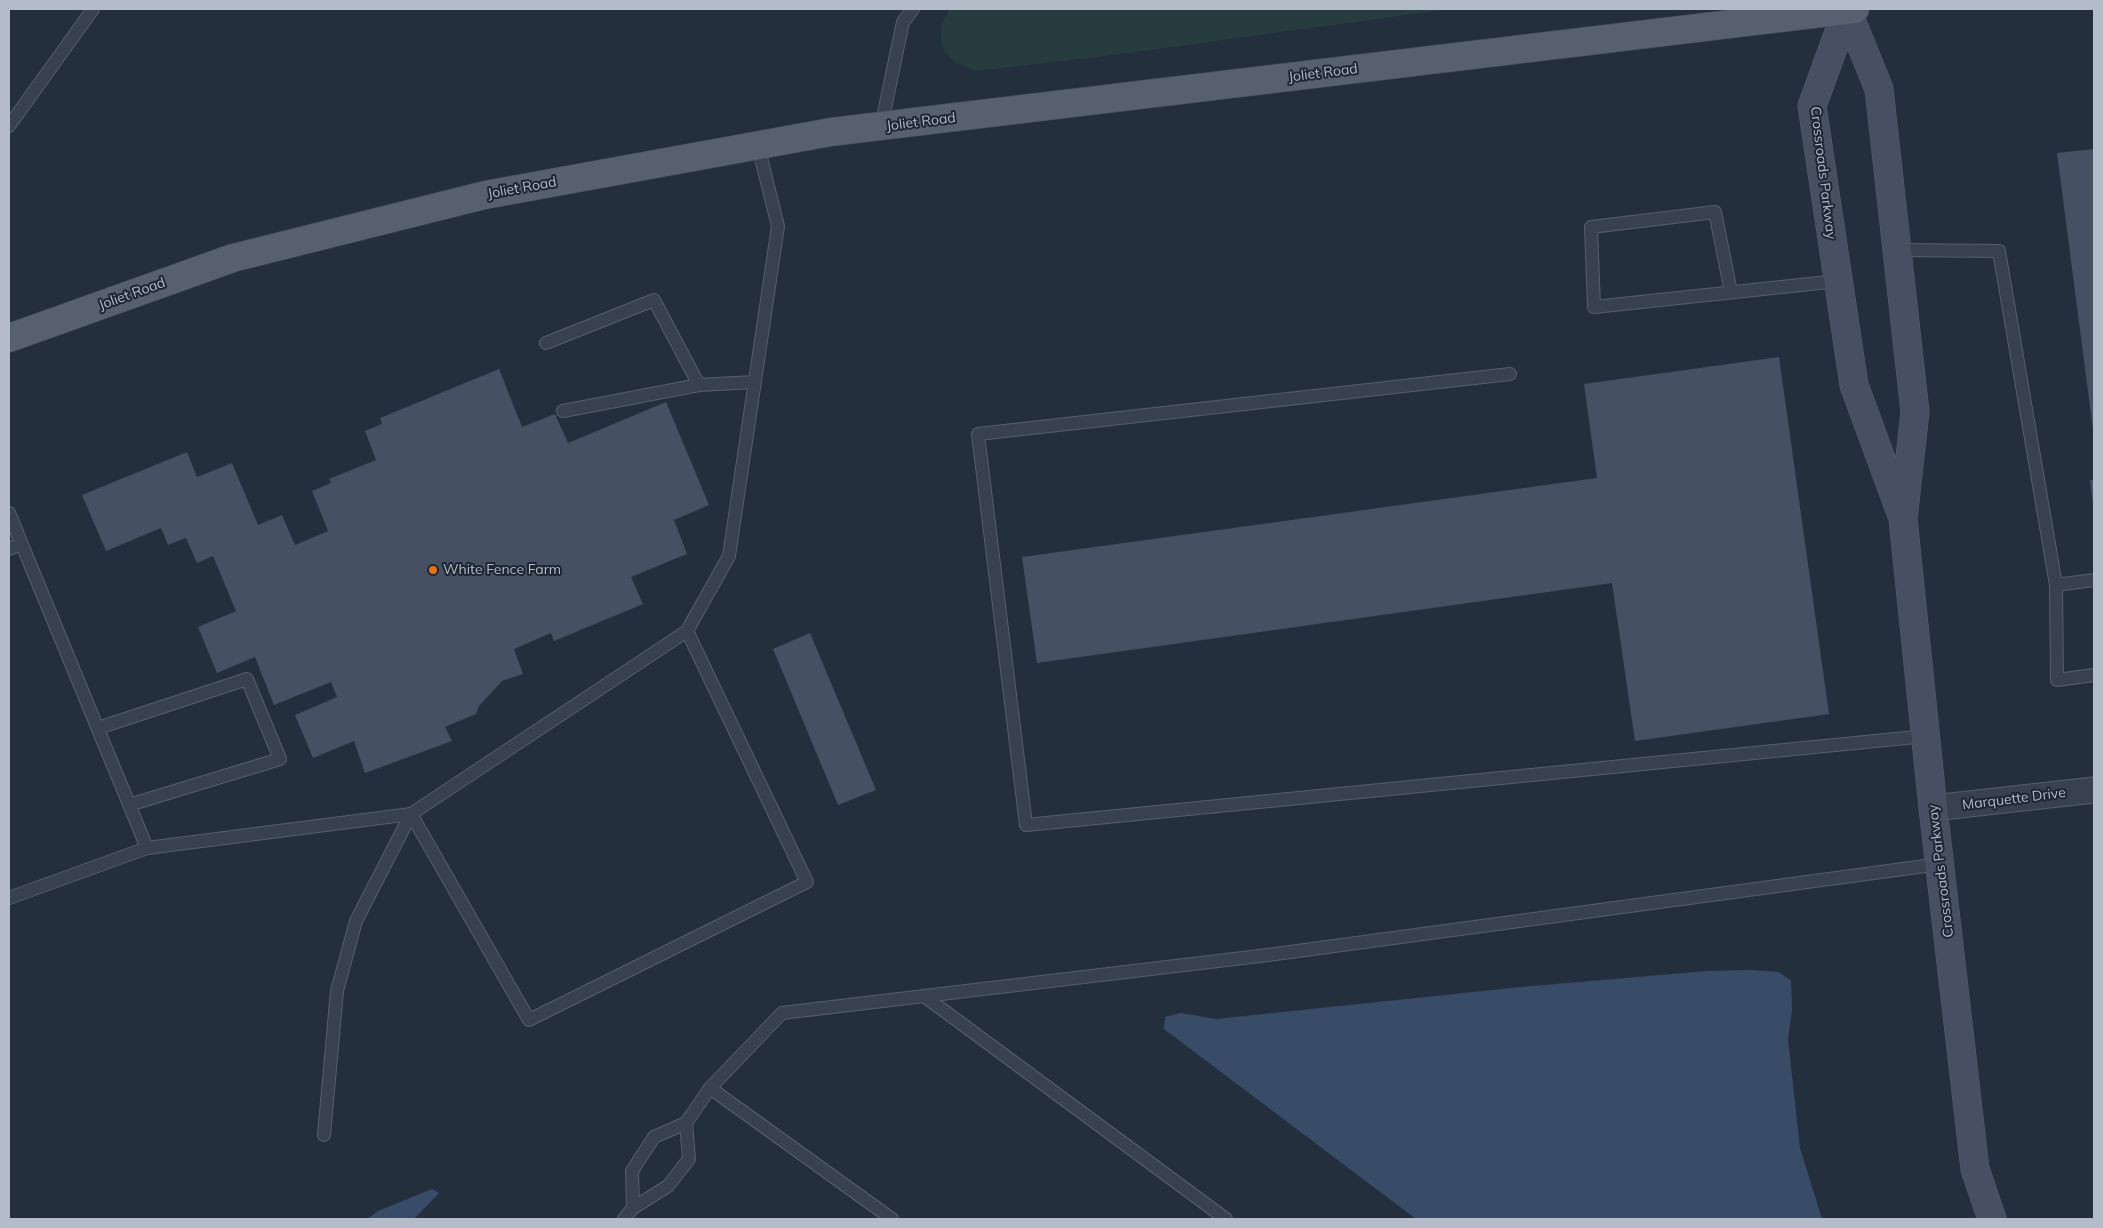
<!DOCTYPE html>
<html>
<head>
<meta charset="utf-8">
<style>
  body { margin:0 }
  #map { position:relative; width:2103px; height:1228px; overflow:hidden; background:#242f3e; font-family:Mulish,sans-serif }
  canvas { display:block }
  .frame { position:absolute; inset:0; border:10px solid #b4bcc9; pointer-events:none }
</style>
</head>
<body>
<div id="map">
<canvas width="2103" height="1228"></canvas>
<div class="frame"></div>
</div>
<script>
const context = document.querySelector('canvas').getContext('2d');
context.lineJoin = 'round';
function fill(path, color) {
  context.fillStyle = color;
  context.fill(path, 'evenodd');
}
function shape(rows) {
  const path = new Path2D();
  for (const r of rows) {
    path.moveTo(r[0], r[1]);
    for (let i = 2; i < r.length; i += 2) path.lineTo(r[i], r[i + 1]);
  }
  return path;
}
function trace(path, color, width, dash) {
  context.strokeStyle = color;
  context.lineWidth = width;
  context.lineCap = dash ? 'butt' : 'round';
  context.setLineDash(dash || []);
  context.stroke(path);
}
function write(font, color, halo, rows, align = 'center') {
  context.font = font + ' Mulish,sans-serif';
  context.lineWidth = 4;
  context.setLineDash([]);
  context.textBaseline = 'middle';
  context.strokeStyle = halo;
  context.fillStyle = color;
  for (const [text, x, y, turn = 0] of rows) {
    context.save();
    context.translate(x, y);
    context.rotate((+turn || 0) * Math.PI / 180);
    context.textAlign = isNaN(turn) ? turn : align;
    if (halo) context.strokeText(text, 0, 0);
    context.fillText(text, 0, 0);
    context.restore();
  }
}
fill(shape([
  [950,9,1450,9,1106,56,975,71,955,62,944,51,941,39,942,23]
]), '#263c3f');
fill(shape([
  [1751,970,1778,972,1791,980,1792,1010,1788,1039,1800,1148,1822,1219,1416,1219,1164,1029,1165,1017,1181,1013,1216,1019,1521,987,1707,971],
  [432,1189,439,1193,414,1219,367,1219,378,1211]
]), '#394c67');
fill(shape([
  [2094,149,2094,430,2093,430,2057,153],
  [1779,357,1829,714,1635,741,1612,583,1037,663,1022,557,1597,478,1584,384],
  [499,369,522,427,555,414,568,443,666,402,709,505,674,520,687,554,631,577,643,604,554,641,551,633,514,649,523,674,502,681,479,706,476,714,445,727,452,741,365,773,354,741,313,758,295,715,337,697,331,682,274,705,255,657,217,673,198,627,236,611,213,556,197,563,186,538,168,545,161,528,106,551,82,495,187,452,197,477,232,463,258,525,282,515,295,545,328,531,312,491,331,483,329,479,376,460,365,431,382,424,380,418],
  [2090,480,2094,480,2094,505,2093,505],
  [810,633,876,790,838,805,773,649]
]), '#455162');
const lane = shape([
  [9,126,93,9],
  [881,127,903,22,913,9],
  [1897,250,1999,251,2056,585,2094,580],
  [1731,292,1715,212,1591,227,1594,307,1838,281],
  [546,343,654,300,699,385,754,382],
  [1510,374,978,434,1026,825,1926,736],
  [563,411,699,385],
  [9,513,147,848,411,814,687,631,729,556,778,226,758,146],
  [9,549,21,544],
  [2056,585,2057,680,2094,675],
  [98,728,247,679,280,759,129,805],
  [411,814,529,1020,807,882,687,631],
  [9,898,147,848],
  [924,996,1226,1219],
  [686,1123,689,1159,668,1186,633,1208,632,1171,654,1137,686,1123,710,1088],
  [324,1135,337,991,356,921,411,814],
  [624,1219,633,1208],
  [892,1219,710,1088,782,1013,1268,955,1940,864]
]);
const street = shape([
  [1933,808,2094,790]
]);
const secondary = shape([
  [1847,10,1879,89,1915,412,1903,519,1933,808,1975,1169,1992,1219],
  [1847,10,1812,106,1854,385,1901,513]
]);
const primary = shape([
  [9,338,233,258,485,195,831,132,1855,9]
]);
trace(lane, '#565f6c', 14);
trace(street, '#565f6c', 27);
trace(secondary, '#565f6c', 29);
trace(primary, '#414a57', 29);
trace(lane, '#38414e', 12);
trace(street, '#38414e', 25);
trace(secondary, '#465061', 28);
trace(primary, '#56606e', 28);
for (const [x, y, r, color] of [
  [433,570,5,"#e8710a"]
]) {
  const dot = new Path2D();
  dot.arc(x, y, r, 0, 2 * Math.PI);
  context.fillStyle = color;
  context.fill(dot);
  trace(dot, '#1d2633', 2);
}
write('14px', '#b4bcc9', '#1d2633', [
  ["Joliet Road",1323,73,-7],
  ["Joliet Road",921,122,-7],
  ["Crossroads Parkway",1823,173,83],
  ["Joliet Road",522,188,-10],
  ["Joliet Road",132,294,-20],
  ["Marquette Drive",2014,799,-7],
  ["Crossroads Parkway",1941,871,-97]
]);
write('14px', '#b4bcc9', '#1d2633', [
  ["White Fence Farm",443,570]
], 'left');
</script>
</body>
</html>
